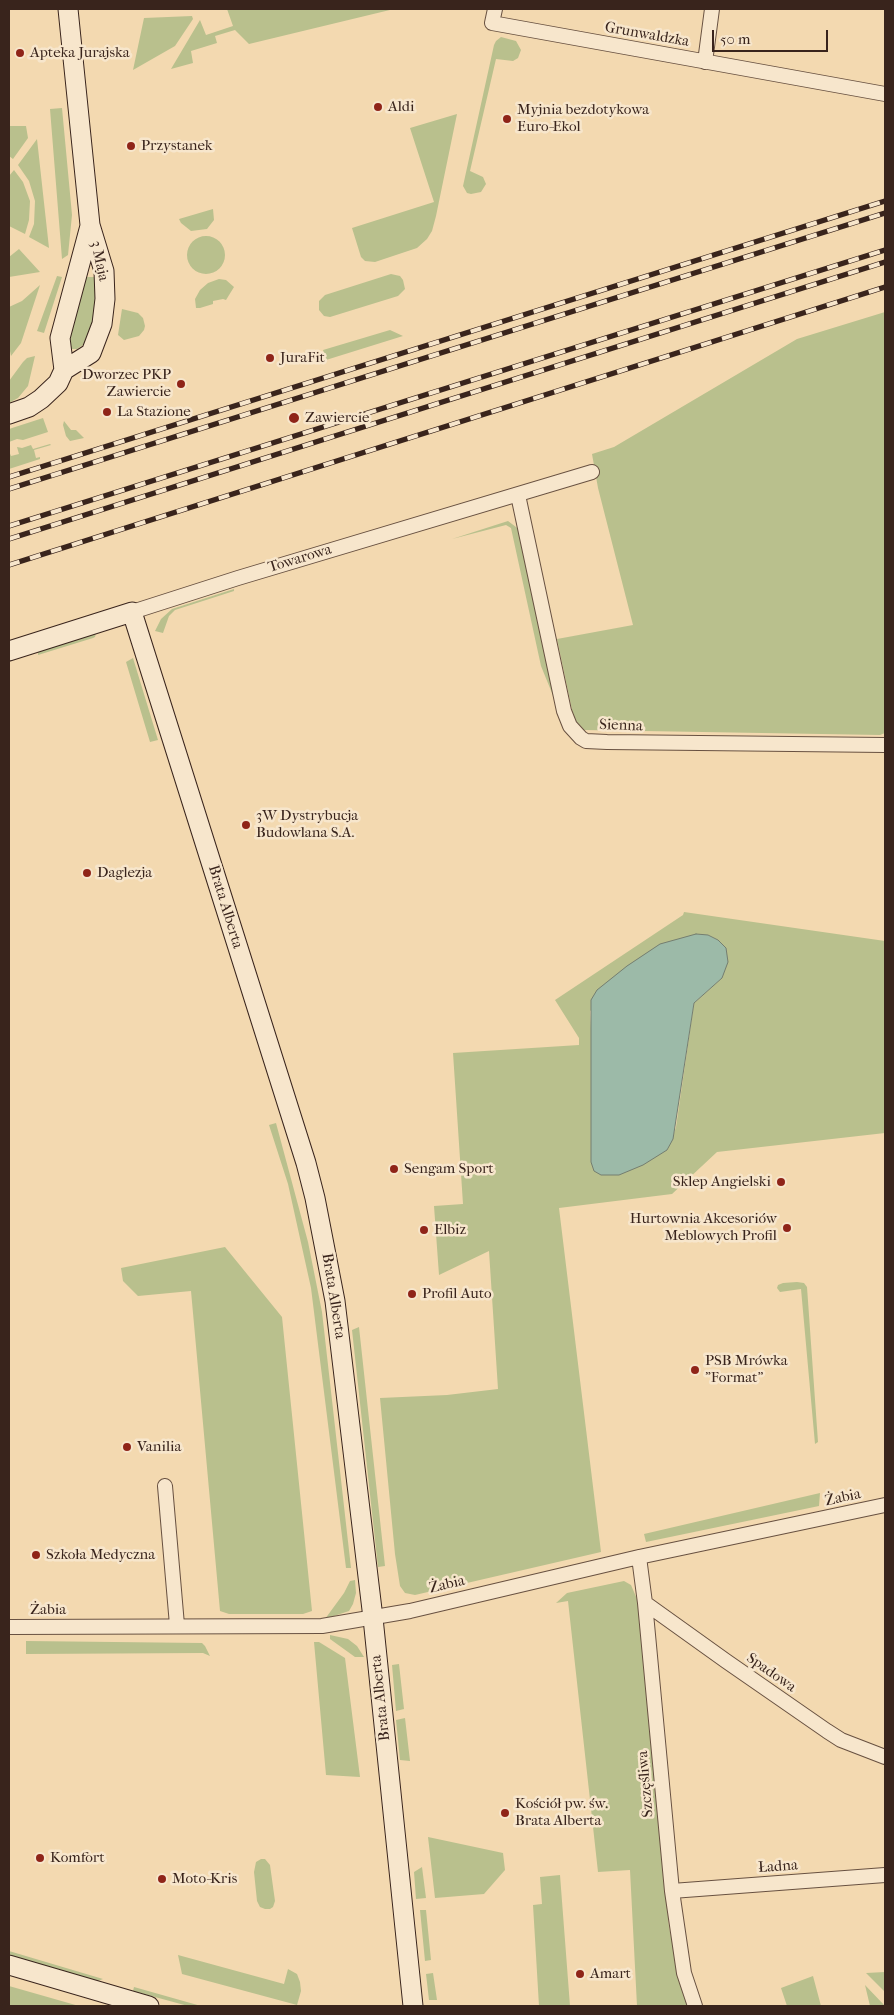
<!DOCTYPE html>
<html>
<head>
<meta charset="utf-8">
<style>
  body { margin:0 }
  #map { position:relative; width:894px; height:2015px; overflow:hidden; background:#f3d9b0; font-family:"IM FELL French Canon",serif }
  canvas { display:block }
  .frame { position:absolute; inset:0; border:10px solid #39241c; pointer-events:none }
  .scale { position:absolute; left:712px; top:30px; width:116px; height:22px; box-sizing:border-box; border:2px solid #39241c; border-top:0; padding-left:6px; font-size:15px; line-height:18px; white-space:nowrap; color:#39241c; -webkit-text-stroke:4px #f7e6cc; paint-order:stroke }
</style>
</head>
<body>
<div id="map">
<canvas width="894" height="2015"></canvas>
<div class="frame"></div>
<div class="scale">50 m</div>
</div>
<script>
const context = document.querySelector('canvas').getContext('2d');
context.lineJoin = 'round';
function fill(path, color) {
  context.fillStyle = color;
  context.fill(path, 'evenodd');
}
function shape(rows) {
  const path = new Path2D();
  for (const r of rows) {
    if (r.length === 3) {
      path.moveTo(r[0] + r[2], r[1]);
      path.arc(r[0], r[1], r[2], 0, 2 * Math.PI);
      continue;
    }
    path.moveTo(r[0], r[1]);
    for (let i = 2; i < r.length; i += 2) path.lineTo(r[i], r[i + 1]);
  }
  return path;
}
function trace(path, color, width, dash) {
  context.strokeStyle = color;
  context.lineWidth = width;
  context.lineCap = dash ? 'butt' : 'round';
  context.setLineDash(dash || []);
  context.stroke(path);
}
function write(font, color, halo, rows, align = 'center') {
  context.font = font + ' "IM FELL French Canon",serif';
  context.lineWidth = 5;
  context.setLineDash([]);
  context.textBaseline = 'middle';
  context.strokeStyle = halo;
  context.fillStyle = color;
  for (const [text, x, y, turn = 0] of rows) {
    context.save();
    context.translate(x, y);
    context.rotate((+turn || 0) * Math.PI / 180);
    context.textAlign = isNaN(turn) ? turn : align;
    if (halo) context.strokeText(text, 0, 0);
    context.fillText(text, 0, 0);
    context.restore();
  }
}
fill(shape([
  [227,9,394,9,249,44,235,30,215,36,217,43,191,51,193,63,171,69,200,20,206,35,233,26],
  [192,16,193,19,175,46,133,70,144,18],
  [501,37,516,41,521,50,518,58,513,61,496,59,470,171,483,177,486,184,481,192,471,194,467,193,463,186,494,45,496,41],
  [62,108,72,215,68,255,62,259,50,109],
  [457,114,436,216,432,231,427,239,417,248,375,262,365,261,361,257,352,228,434,202,410,128],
  [9,126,26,126,28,138,13,159,9,156],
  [37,139,49,248,29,237,34,224,35,201,29,181,18,165],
  [14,170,23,182,30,201,29,220,25,234,9,226,9,176],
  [213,209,214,220,207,229,191,231,181,223,179,219],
  [206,255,19],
  [19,249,40,272,9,277,9,257],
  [391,274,400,276,403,280,405,289,398,296,330,317,324,316,319,310,319,301,325,295],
  [57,276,62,277,44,333,37,331],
  [86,277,96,277,97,311,86,343,77,349,72,349,67,346,66,337],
  [219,279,226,280,234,287,226,300,223,299,213,301,213,304,200,308,196,308,195,299,200,290,208,283],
  [40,285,21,343,11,356,9,346,9,307,22,301],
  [122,309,138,313,143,318,145,326,144,330,139,336,124,340,118,335],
  [885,312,885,733,880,735,584,730,576,721,572,710,557,639,633,625,598,488,592,454,614,447,797,339],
  [390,330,403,336,326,360,323,350],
  [35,356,28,386,18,398,9,403,9,381,23,362,27,358],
  [43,418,48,432,23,440,17,439,9,442,9,429],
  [64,421,71,430,76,430,84,438,70,441,66,436,63,425],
  [50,444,51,445,34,450,36,458,40,457,40,459,9,469,9,451,11,456,19,454,17,447,22,448,31,445,33,449],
  [508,521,520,530,554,698,541,666,511,528,506,525,452,539],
  [234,589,234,591,175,610,169,616,163,633,155,631,161,619,172,609],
  [96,633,95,637,93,638,38,655,38,651],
  [133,658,158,740,150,742,126,662],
  [684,912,885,941,885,1133,717,1152,672,1194,559,1208,601,1552,415,1595,405,1593,400,1586,395,1554,380,1398,447,1395,498,1389,489,1251,439,1275,434,1206,463,1204,453,1053,579,1045,579,1038,555,1000,683,915],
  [708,935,718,940,726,948,722,978,694,1003,676,1127,672,1139,667,1150,592,1045,590,1011],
  [276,1123,308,1242,322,1312,351,1568,346,1568,311,1288,288,1184,269,1125],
  [225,1247,282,1317,312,1611,303,1614,229,1614,220,1611,191,1291,138,1296,123,1281,121,1268],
  [797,1282,804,1283,807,1287,818,1442,815,1444,801,1289,780,1292,777,1288,778,1285,783,1283],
  [359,1327,385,1566,378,1567,352,1330],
  [820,1493,819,1506,646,1542,644,1534],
  [355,1580,356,1593,353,1604,349,1611,325,1619,344,1593,350,1581],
  [624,1581,631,1585,637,1599,641,1620,669,1927,681,1984,688,2006,637,2006,630,1870,598,1872,568,1601,556,1603,567,1593],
  [330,1635,348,1639,357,1646,364,1657,355,1657,330,1639],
  [26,1641,202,1643,205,1646,210,1656,203,1653,26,1654],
  [314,1642,319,1642,345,1658,360,1777,326,1775],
  [399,1664,404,1709,396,1711,392,1665],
  [405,1718,410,1761,400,1760,396,1720],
  [428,1837,503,1853,505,1870,484,1894,435,1898],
  [261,1859,265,1859,270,1865,275,1901,273,1907,270,1909,265,1909,260,1907,257,1901,254,1872,256,1862],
  [422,1867,426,1898,416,1899,414,1872],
  [560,1875,570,2006,539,2006,533,1905,542,1904,540,1877],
  [420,1910,426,1910,431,1960,425,1961],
  [9,1951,103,1979,95,1982,9,1956],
  [178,1955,284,1984,288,1969,297,1974,300,1982,301,1991,297,2005,182,1974],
  [885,1972,885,1992,866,1973],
  [433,1973,437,2000,429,2000,426,1974],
  [813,1976,821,2006,787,2006,781,1988],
  [865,1985,885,2006,870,2006],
  [9,1986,79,2006,9,2006],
  [134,1987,201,2006,188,2006,133,1991]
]), '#b9c08d');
const water = shape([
  [696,934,708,935,718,940,726,948,728,962,722,978,694,1003,673,1139,667,1150,643,1165,619,1175,601,1175,594,1171,591,1162,591,1000,597,990,627,966,660,944,696,934]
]);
fill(water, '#9cbaa8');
trace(water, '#747e70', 1);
const street = shape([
  [495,9,492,23,885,94],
  [705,62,712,9],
  [518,495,564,711,570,726,581,738,586,741,607,742,885,745],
  [132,612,238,578,592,472],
  [165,1486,177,1625],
  [639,1557,645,1603,672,1891,684,1973,695,2006],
  [645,1603,726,1661,827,1731,841,1740,885,1757],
  [9,1627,322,1626,410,1611,639,1557,885,1505],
  [672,1891,885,1875]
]);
const secondary = shape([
  [64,370,60,338,90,226],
  [9,414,29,407,41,399,58,383,64,370,91,353,102,324,105,299,104,271,90,225,68,9],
  [9,651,132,612,306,1163,315,1198,335,1301,373,1618,413,2006],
  [9,1965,149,2006]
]);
trace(street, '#685141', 16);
trace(secondary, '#39241c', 21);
trace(street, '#f7e6cc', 14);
trace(secondary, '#f7e6cc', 19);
const rail = shape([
  [9,477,885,201],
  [9,489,885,213],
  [9,526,885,250],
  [9,539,885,262],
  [9,565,885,287]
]);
trace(rail, '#39241c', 5.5);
trace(rail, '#f7e6cc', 4, [11]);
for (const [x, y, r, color] of [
  [20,53,5,"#8f2418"],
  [378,107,5,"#8f2418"],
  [507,119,5,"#8f2418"],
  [131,146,5,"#8f2418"],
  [270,358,5,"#8f2418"],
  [181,384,5,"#8f2418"],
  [107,412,5,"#8f2418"],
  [294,418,6,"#8f2418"],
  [246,825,5,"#8f2418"],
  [87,873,5,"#8f2418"],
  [394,1169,5,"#8f2418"],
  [781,1182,5,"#8f2418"],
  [787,1228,5,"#8f2418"],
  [424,1230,5,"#8f2418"],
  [412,1294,5,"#8f2418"],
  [695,1370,5,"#8f2418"],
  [127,1447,5,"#8f2418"],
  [36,1555,5,"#8f2418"],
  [505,1813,5,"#8f2418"],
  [40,1858,5,"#8f2418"],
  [162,1879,5,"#8f2418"],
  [580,1974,5,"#8f2418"]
]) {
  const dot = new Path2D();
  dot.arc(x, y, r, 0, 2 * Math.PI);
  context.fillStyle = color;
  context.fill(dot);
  trace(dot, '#f7e6cc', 2);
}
write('15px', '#39241c', '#f7e6cc', [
  ["Grunwaldzka",647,35,10],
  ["3 Maja",99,261,78],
  ["Towarowa",300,559,-17],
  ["Sienna",621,726,2],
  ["Brata Alberta",225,907,73],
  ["Brata Alberta",333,1296,81],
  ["Żabia",843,1498,-12],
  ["Żabia",447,1585,-13],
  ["Żabia",48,1610],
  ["Spadowa",771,1673,35],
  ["Brata Alberta",381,1698,-96],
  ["Szczęśliwa",646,1784,-95],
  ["Ładna",778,1867,-4]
]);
write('15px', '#39241c', '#f7e6cc', [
  ["Apteka Jurajska",30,53],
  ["Aldi",388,107],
  ["Myjnia bezdotykowa",517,110],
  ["Euro-Ekol",517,127],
  ["Przystanek",141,146],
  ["JuraFit",280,358],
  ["Dworzec PKP",171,375,"right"],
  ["Zawiercie",171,392,"right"],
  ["La Stazione",117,412],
  ["Zawiercie",305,418],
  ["3W Dystrybucja",256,816],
  ["Budowlana S.A.",256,833],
  ["Daglezja",97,873],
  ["Sengam Sport",404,1169],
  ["Sklep Angielski",771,1182,"right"],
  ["Hurtownia Akcesoriów",777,1219,"right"],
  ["Meblowych Profil",777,1236,"right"],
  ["Elbiz",434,1230],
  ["Profil Auto",422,1294],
  ["PSB Mrówka",705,1361],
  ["\"Format\"",705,1378],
  ["Vanilia",137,1447],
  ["Szkoła Medyczna",46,1555],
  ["Kościół pw. św.",515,1804],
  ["Brata Alberta",515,1821],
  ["Komfort",50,1858],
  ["Moto-Kris",172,1879],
  ["Amart",590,1974]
], 'left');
</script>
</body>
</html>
